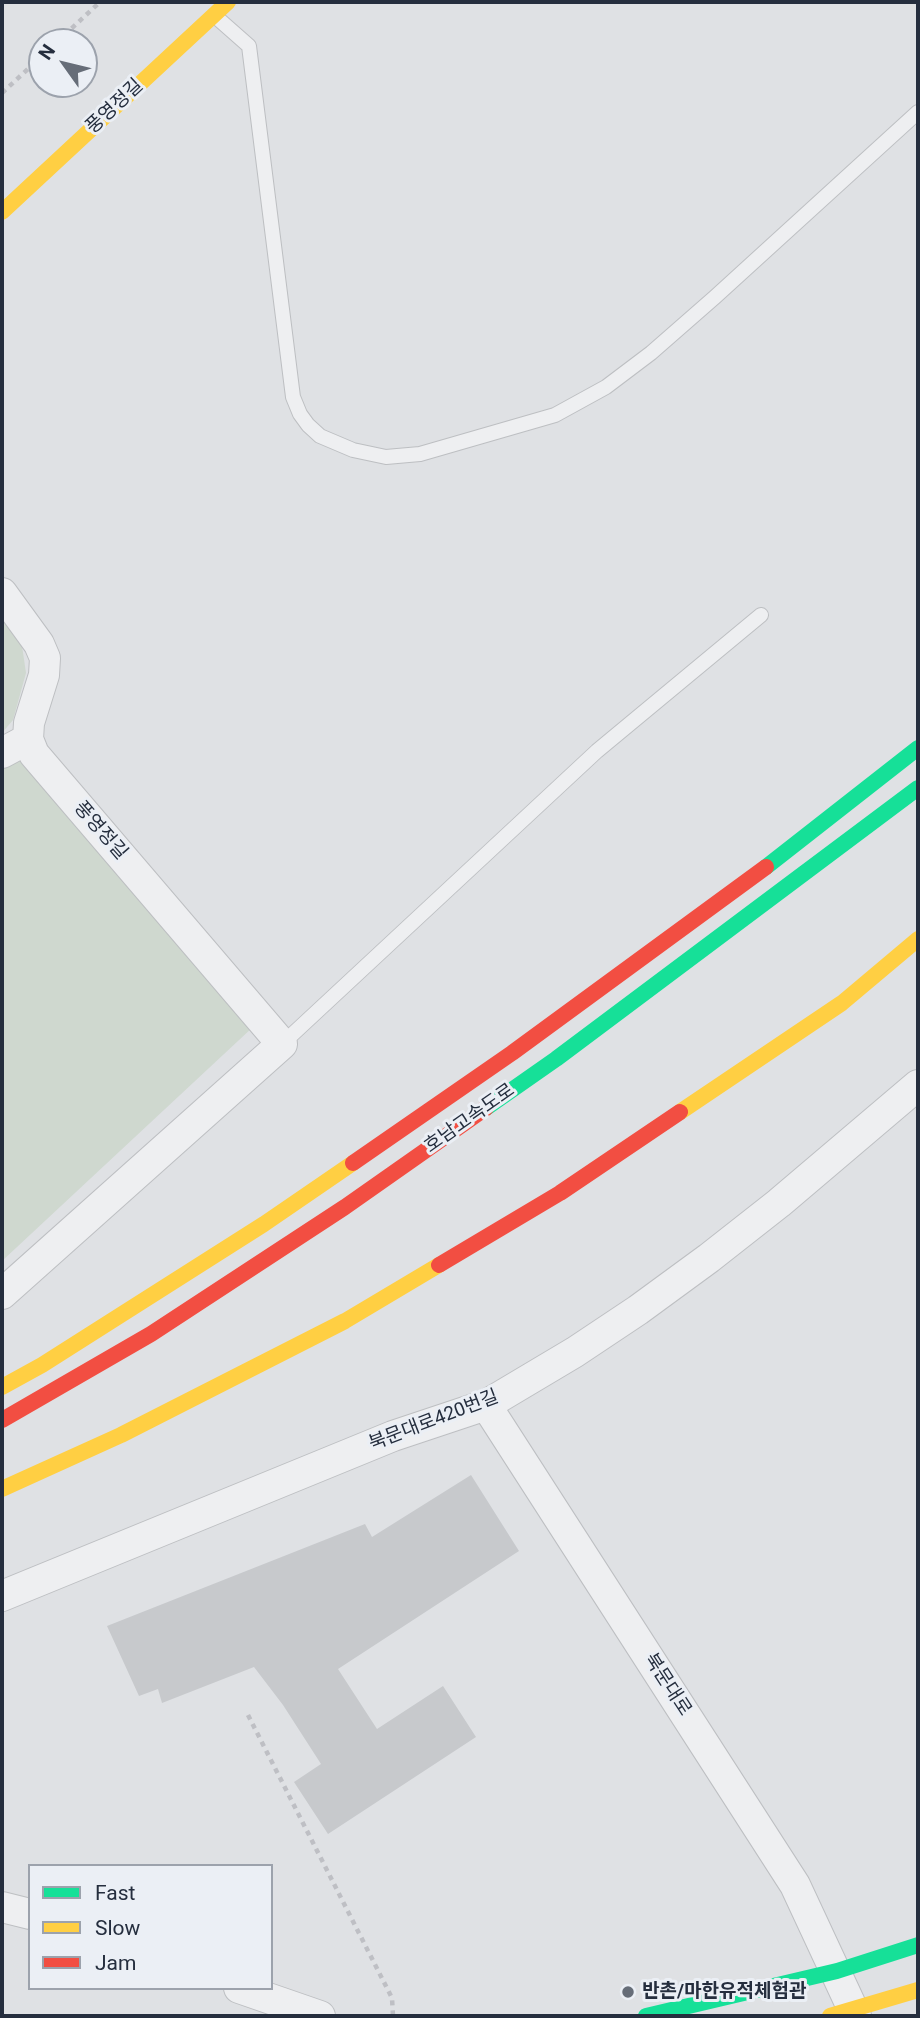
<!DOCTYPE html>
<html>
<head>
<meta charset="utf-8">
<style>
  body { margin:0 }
  #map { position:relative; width:920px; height:2018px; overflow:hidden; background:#dfe1e4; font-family:Roboto,sans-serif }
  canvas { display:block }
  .frame { position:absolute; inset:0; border:4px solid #252e3e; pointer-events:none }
  .legend { position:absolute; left:28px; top:1864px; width:245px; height:126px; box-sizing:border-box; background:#ebeff5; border:2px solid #9ca2ac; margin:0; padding:9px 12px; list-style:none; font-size:21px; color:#252e3e }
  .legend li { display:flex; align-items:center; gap:14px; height:35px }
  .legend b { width:35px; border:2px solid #9ca2ac }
  .north { position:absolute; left:28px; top:28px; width:70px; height:70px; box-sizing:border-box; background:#ebeff5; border:2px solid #9ca2ac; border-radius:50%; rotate:304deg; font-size:19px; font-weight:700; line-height:28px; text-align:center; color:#252e3e }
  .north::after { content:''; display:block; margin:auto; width:24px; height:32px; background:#666d78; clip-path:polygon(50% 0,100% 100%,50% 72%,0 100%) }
</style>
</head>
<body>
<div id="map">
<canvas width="920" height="2018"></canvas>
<div class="frame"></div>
<ul class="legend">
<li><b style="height:9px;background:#16e098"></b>Fast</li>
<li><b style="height:9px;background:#ffcf43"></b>Slow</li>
<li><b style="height:9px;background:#f24e42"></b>Jam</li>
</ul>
<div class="north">N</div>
</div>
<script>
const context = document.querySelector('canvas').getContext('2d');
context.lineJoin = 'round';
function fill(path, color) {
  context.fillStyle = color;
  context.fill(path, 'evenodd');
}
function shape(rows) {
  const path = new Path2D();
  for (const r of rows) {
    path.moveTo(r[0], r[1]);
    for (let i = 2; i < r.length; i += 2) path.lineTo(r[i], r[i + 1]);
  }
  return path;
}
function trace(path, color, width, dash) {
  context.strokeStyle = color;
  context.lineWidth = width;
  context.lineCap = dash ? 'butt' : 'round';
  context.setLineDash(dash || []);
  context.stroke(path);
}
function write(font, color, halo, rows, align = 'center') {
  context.font = font + ' Roboto,"Noto Sans KR",sans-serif';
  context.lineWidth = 6;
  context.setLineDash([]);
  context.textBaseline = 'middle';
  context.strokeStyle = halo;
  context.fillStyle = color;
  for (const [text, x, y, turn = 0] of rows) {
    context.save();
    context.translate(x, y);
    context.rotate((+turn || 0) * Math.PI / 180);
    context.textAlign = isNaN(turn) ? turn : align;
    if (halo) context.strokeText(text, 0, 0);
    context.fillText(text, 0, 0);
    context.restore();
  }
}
fill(shape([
  [2,613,21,639,26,673,13,720,2,733],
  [2,736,253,1027,2,1261]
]), '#cfd8cf');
fill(shape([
  [471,1475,519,1551,338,1669,377,1729,443,1686,476,1737,328,1834,294,1782,321,1764,283,1705,254,1667,162,1703,158,1689,139,1696,107,1626,365,1524,372,1537]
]), '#c7c9cc');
const lane = shape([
  [215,16,249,46,293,397,300,414,308,425,320,436,353,450,386,457,420,454,555,415,606,387,651,353,715,297,918,112],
  [282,1044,597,751,761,615]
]);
const street = shape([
  [2,593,39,644,45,658,44,675,29,723,28,739,34,754,282,1044,2,1294],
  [2,753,28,739],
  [486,1405,795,1885,856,2016],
  [2,1596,393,1436,486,1405,575,1352,638,1310,709,1258,779,1203,918,1085],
  [2,1907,30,1914],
  [239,1988,320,2016]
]);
trace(lane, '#bdbfc2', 16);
trace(street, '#bdbfc2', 32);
trace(shape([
  [57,42,100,2],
  [2,93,42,56],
  [248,1715,392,1998,393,2016]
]), '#bebfc4', 4.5, [5, 5]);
trace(lane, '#eeeff1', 14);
trace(street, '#eeeff1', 30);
trace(shape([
  [766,867,918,748],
  [486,1108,556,1059,918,788],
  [646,2016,837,1971,918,1945]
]), '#16e098', 16);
trace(shape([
  [2,212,228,2],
  [680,1112,842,1003,918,939],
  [2,1387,42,1365,264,1224,353,1163],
  [2,1489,121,1435,345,1321,439,1265],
  [830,2016,918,1990]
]), '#ffcf43', 16);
trace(shape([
  [353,1163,512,1053,766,867],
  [439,1265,560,1193,680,1112],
  [2,1420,151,1334,345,1207,486,1108]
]), '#f24e42', 16);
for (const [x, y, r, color] of [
  [628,1992,7,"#666d78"]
]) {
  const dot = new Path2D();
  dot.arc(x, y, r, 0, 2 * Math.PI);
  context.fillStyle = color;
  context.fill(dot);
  trace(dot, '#ebeff5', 2.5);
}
write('19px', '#252e3e', '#ebeff5', [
  ["풍영정길",115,107,-43],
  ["풍영정길",100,831,49],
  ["호남고속도로",470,1119,-35],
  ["북문대로420번길",434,1421,-21],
  ["북문대로",667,1685,57]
]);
write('bold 19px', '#252e3e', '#ebeff5', [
  ["반촌/마한유적체험관",642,1992]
], 'left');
</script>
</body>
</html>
